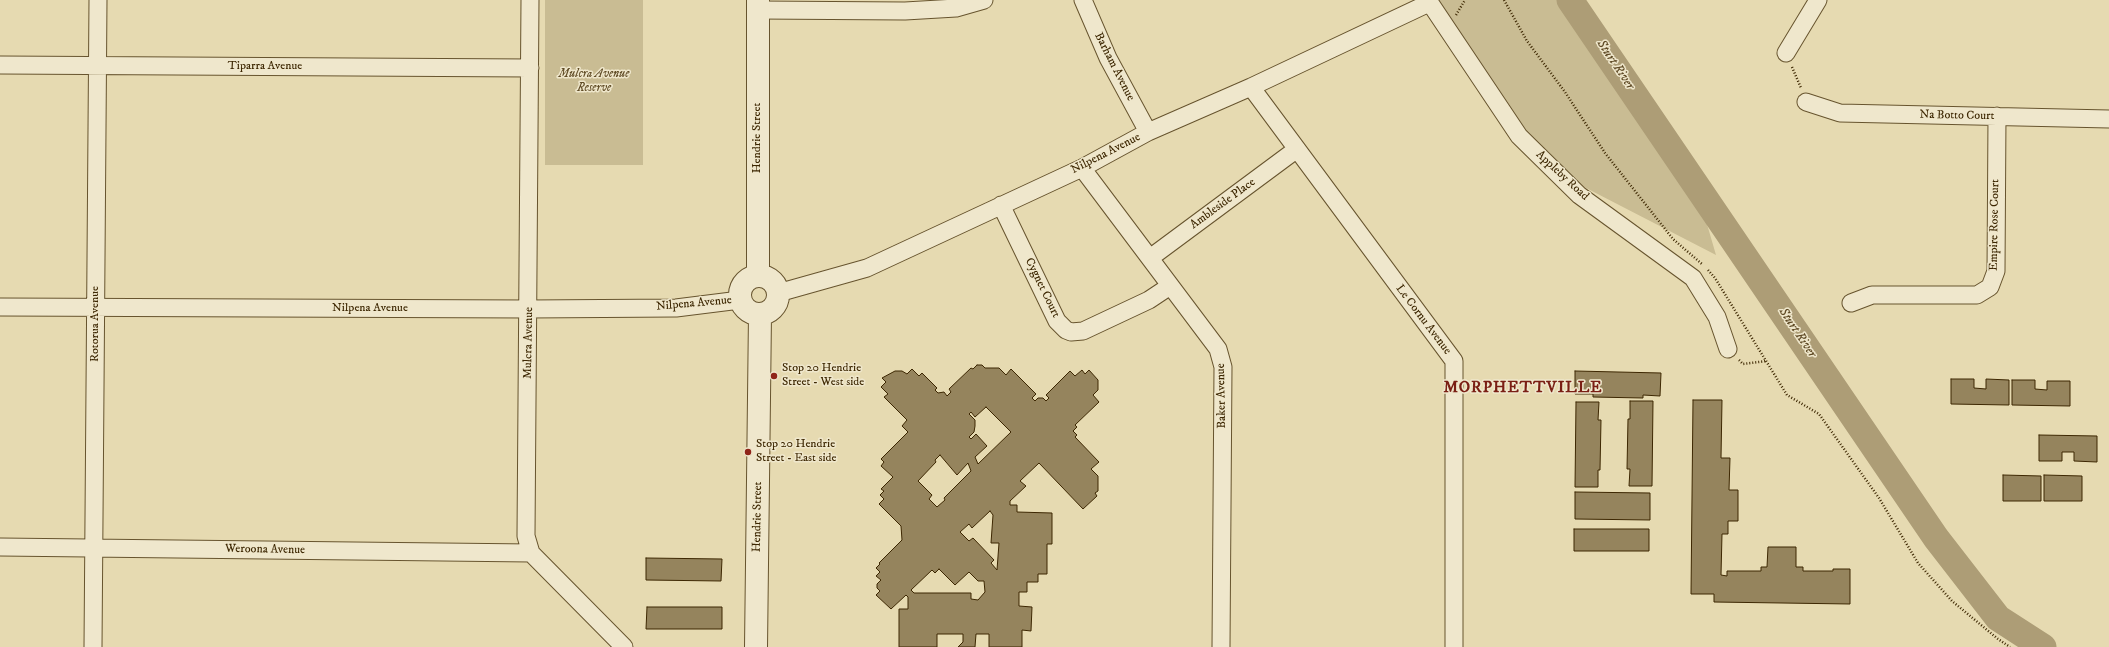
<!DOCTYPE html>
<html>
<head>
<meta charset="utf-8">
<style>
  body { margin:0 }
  canvas { display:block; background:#e6dab1 }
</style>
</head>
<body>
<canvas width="2109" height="647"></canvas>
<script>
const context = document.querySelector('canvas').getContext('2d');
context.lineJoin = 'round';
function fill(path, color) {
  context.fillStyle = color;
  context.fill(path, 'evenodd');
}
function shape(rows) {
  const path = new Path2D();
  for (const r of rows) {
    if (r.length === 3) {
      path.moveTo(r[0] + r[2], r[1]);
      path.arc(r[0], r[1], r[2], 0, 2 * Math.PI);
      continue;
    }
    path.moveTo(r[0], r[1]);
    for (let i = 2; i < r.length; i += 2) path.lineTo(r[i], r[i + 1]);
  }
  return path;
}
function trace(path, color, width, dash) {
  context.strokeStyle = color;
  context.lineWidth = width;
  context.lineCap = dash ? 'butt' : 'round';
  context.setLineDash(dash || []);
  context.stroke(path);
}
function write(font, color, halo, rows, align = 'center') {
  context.font = font + ' "IM FELL DW Pica",serif';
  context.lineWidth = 3;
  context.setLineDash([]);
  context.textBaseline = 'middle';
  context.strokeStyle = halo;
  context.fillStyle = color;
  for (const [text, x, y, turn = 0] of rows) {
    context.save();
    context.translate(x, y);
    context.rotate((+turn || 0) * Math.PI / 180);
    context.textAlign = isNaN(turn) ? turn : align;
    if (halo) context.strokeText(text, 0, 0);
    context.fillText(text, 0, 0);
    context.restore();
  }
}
fill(shape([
  [545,0,643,0,643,165,545,165],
  [1429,0,1570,0,1695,183,1716,255,1557,173]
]), '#c9bc93');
trace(shape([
  [1570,0,1936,538,1998,618,2043,647]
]), '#ad9d76', 27);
const building = shape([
  [977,365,982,365,985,368,999,368,1006,375,1011,369,1036,394,1032,398,1035,401,1038,398,1043,398,1046,401,1049,398,1046,395,1070,371,1075,376,1082,370,1085,374,1089,370,1098,380,1098,390,1093,395,1099,402,1075,425,1077,427,1073,431,1077,435,1075,437,1099,462,1091,469,1098,476,1098,491,1095,493,1097,496,1083,509,1039,463,1020,481,1026,486,1010,501,1010,505,1017,505,1017,512,1052,513,1052,544,1047,544,1047,574,1038,574,1038,582,1027,582,1027,592,1019,592,1019,606,1032,607,1031,631,1022,630,1022,647,989,647,989,634,976,634,975,647,958,647,963,642,963,634,937,634,937,647,899,647,899,609,908,609,908,597,906,595,891,609,876,595,880,591,877,588,877,584,881,580,876,576,880,572,876,568,880,564,879,563,902,540,901,526,879,504,884,499,880,495,884,491,881,489,893,477,881,466,884,462,881,459,908,432,902,426,907,420,884,397,888,394,881,387,886,382,882,378,895,371,902,371,907,374,912,369,919,376,922,373,937,388,935,390,938,393,944,392,947,396,951,392,949,389,971,368,973,369,977,365],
  [986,407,1011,432,978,464,975,457,987,446,976,434,971,439,969,437,974,432,975,426,975,420,969,414,971,412,975,417,986,407],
  [940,455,957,475,968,463,971,471,944,498,945,500,937,507,929,499,932,495,918,481,936,462,935,460,940,455],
  [990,511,993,515,991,543,999,543,997,570,991,563,994,560,973,538,969,541,960,532,969,524,972,528,990,511],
  [939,569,955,585,969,572,978,581,984,581,985,592,978,600,971,599,971,593,914,593,911,590,932,570,935,573,939,569],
  [1575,371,1661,373,1660,396,1643,395,1643,398,1593,397,1593,394,1575,394,1575,371],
  [1951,379,1974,379,1974,388,1986,389,1986,379,2009,380,2009,405,1951,404,1951,379],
  [2012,380,2035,380,2035,389,2047,390,2047,381,2070,381,2070,406,2012,405,2012,380],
  [1693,400,1722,400,1721,458,1730,458,1729,490,1738,490,1738,521,1728,521,1728,534,1722,534,1721,575,1727,576,1727,571,1761,571,1761,567,1767,567,1768,547,1796,547,1796,567,1803,567,1803,571,1833,571,1833,569,1850,569,1850,604,1714,602,1714,594,1691,594,1693,400],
  [1630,401,1653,401,1652,486,1629,486,1630,469,1627,469,1628,419,1630,419,1630,401],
  [1576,402,1599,402,1598,420,1601,420,1600,470,1598,470,1598,487,1575,487,1576,402],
  [2039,435,2097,436,2097,462,2074,461,2074,452,2062,452,2062,461,2039,461,2039,435],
  [2003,475,2041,476,2041,501,2003,501,2003,475],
  [2044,475,2082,476,2082,501,2044,501,2044,475],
  [1575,492,1650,493,1650,520,1575,519,1575,492],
  [1574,529,1649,529,1649,551,1574,551,1574,529],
  [646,558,722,559,721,581,646,580,646,558],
  [647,607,722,607,722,629,646,629,647,607]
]);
fill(building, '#95845d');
trace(building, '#3d2702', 1);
const minor = shape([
  [530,0,526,536,531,553,624,647],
  [1083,0,1108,58,1148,132],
  [1428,0,1519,136,1579,195,1693,278,1717,317,1728,349],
  [758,10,905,11,956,8,984,0],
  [1786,53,1818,0],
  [0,65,530,68],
  [1251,87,1454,361,1454,647],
  [1806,102,1840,113,2109,119],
  [1082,168,1218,349,1223,367,1221,647],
  [1001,205,1057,321,1066,330,1071,332,1083,331,1149,300,1170,286],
  [1150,258,1297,149],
  [778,293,867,268,1082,168,1148,132,1251,87,1429,3],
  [1851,303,1872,295,1977,295,1990,287,1996,271,1997,116],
  [0,307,529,309,676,308,740,300],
  [0,547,531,553],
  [93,647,98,0]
]);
const tertiary = shape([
  [758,0,758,276],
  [759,295,19],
  [756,647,760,314]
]);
trace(minor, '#67542e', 19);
trace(tertiary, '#67542e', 24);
trace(shape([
  [1504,0,1527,41,1565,92,1605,153,1673,239,1702,264],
  [1456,15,1465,0],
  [1792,67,1801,88],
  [1708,270,1715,278,1787,395,1819,414,1879,498,1918,563,1952,601,1998,639,2010,647],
  [1739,360,1743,364,1767,361]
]), '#3d2702', 2.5, [1, 2]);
trace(minor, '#efe7cc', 17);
trace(tertiary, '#efe7cc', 22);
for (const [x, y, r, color] of [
  [774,376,4,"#8f2418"],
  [748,452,4,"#8f2418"]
]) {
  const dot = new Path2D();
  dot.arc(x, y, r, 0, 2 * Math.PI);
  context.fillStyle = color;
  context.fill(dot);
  trace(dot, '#efe7cc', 1.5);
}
write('12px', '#3d2702', '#efe7cc', [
  ["Tiparra Avenue",265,67],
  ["Barham Avenue",1114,67,63],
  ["Na Botto Court",1957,116,1],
  ["Hendrie Street",758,138,-90],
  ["Nilpena Avenue",1106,154,-27],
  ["Appleby Road",1562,176,43],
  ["Ambleside Place",1223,204,-36],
  ["Empire Rose Court",1995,225,-89],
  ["Cygnet Court",1042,288,64],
  ["Nilpena Avenue",694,304,-5],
  ["Nilpena Avenue",370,309],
  ["Le Cornu Avenue",1423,320,53],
  ["Rotorua Avenue",96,324,-90],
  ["Mulcra Avenue",529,343,-89],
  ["Baker Avenue",1222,396,-91],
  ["Hendrie Street",758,517,-89],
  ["Weroona Avenue",265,550,1]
]);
write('italic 12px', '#604c26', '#efe7cc', [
  ["Mulcra Avenue",594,75],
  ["Reserve",594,89]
]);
write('12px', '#3d2702', '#efe7cc', [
  ["Stop 20 Hendrie",782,369],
  ["Street - West side",782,383],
  ["Stop 20 Hendrie",756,445],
  ["Street - East side",756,459]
], 'left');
write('italic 13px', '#5f4a25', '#efe7cc', [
  ["Sturt River",1615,65,56],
  ["Sturt River",1797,333,56]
]);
context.letterSpacing = '1px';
write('bold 16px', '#7a1f14', '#efe7cc', [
  ["MORPHETTVILLE",1523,389]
]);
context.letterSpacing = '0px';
</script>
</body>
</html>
